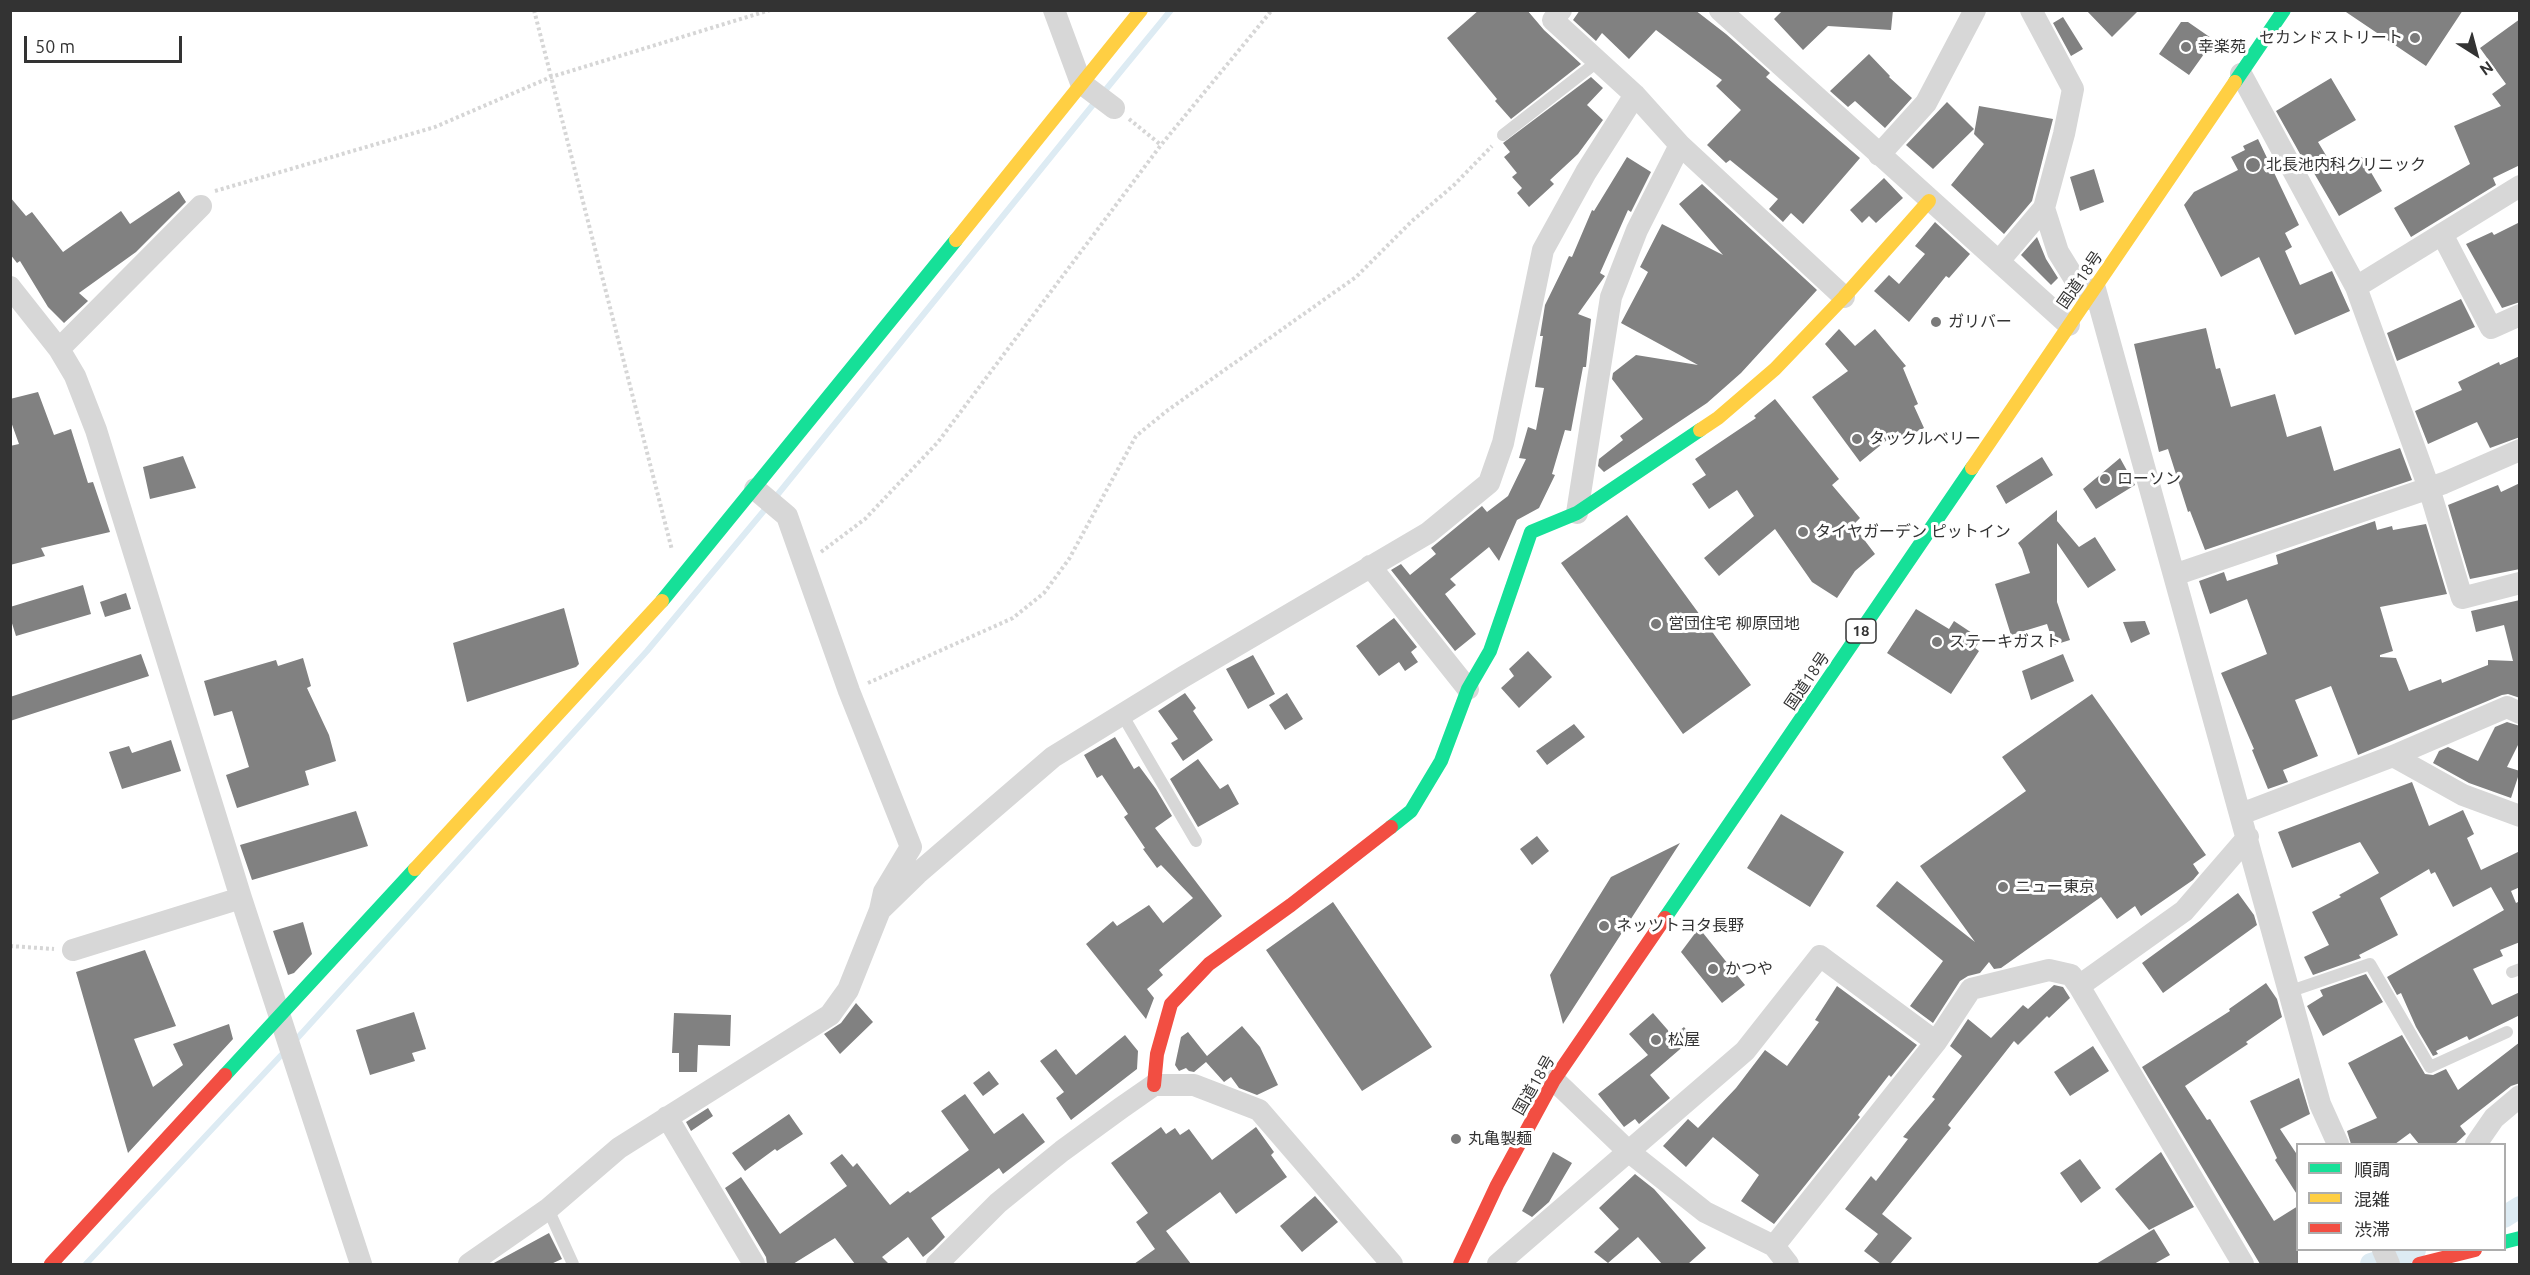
<!DOCTYPE html>
<html>
<head>
<meta charset="utf-8">
<style>
  body { margin:0 }
  #map { position:relative; width:2530px; height:1275px; overflow:hidden; background:#fff; font-family:Ubuntu,"Noto Sans JP",sans-serif }
  canvas { display:block }
  .frame { position:absolute; inset:0; border:12px solid #333; pointer-events:none }
  .legend { position:absolute; left:2296px; top:1143px; width:210px; height:108px; box-sizing:border-box; background:#fff; border:2px solid #adadad; margin:0; padding:8px 10px; list-style:none; font-size:18px; color:#333 }
  .legend li { display:flex; align-items:center; gap:12px; height:30px }
  .legend b { width:30px; border:2px solid #adadad }
  .north { position:absolute; left:2446px; top:24px; width:60px; height:60px; -webkit-text-stroke:4px #fff; paint-order:stroke; rotate:144deg; font-size:16px; font-weight:700; line-height:24px; text-align:center; color:#333 }
  .north::after { content:''; display:block; margin:auto; width:21px; height:27px; background:#333; clip-path:polygon(50% 0,100% 100%,50% 72%,0 100%) }
  .scale { position:absolute; left:24px; top:36px; width:158px; height:27px; box-sizing:border-box; border:3px solid #333; border-top:0; padding-left:8px; font-size:18px; line-height:21px; white-space:nowrap; color:#333; -webkit-text-stroke:4px #fff; paint-order:stroke }
</style>
</head>
<body>
<div id="map">
<canvas width="2530" height="1275"></canvas>
<div class="frame"></div>
<ul class="legend">
<li><b style="height:8px;background:#16e098"></b>順調</li>
<li><b style="height:8px;background:#ffcf43"></b>混雑</li>
<li><b style="height:8px;background:#f24e42"></b>渋滞</li>
</ul>
<div class="north">N</div>
<div class="scale">50 m</div>
</div>
<script>
const context = document.querySelector('canvas').getContext('2d');
context.lineJoin = 'round';
function shape(rows) {
  const path = new Path2D();
  for (const r of rows) {
    path.moveTo(r[0], r[1]);
    for (let i = 2; i < r.length; i += 2) path.lineTo(r[i], r[i + 1]);
  }
  return path;
}
function trace(path, color, width, dash) {
  context.strokeStyle = color;
  context.lineWidth = width;
  context.lineCap = dash ? 'butt' : 'round';
  context.setLineDash(dash || []);
  context.stroke(path);
}
function fill(path, color) {
  context.fillStyle = color;
  context.fill(path, 'evenodd');
}
function write(font, color, halo, rows, align = 'center') {
  context.font = font + ' Ubuntu,"Noto Sans JP",sans-serif';
  context.lineWidth = 6;
  context.setLineDash([]);
  context.textBaseline = 'middle';
  context.strokeStyle = halo;
  context.fillStyle = color;
  for (const [text, x, y, turn = 0] of rows) {
    context.save();
    context.translate(x, y);
    context.rotate((+turn || 0) * Math.PI / 180);
    context.textAlign = isNaN(turn) ? turn : align;
    if (halo) context.strokeText(text, 0, 0);
    context.fillText(text, 0, 0);
    context.restore();
  }
}
trace(shape([
  [1103,93,1171,10],
  [774,499,1096,101],
  [293,1043,647,651,767,507],
  [86,1264,286,1050]
]), '#ddebf3', 6);
trace(shape([
  [2504,1217,2520,1207],
  [2371,1264,2415,1250]
]), '#ddebf3', 22);
fill(shape([
  [1479,10,1527,10,1544,30,1581,64,1511,119,1495,101,1497,99,1447,38],
  [1580,10,1695,10,1726,34,1770,73,1766,77,1860,158,1803,224,1791,213,1783,222,1769,209,1778,199,1730,160,1726,163,1707,145,1741,110,1716,86,1722,80,1656,30,1629,59,1602,33,1596,41,1573,20],
  [1783,10,1893,10,1891,30,1828,26,1803,50,1774,19],
  [2086,10,2139,10,2112,37],
  [2343,10,2463,10,2426,66],
  [2063,17,2083,49,2071,56,2053,23],
  [2520,19,2520,165,2493,178,2496,185,2411,237,2394,208,2470,164,2454,126,2501,106,2492,94,2506,84,2480,48],
  [2181,22,2188,22,2214,40,2189,75,2159,54],
  [1869,54,1890,76,1889,77,1912,98,1885,128,1855,101,1848,107,1830,91],
  [1591,77,1603,88,1587,105,1603,120,1578,154,1550,180,1554,184,1529,207,1517,193,1522,188,1512,177,1517,173,1504,157,1510,152,1503,143],
  [2331,78,2356,120,2318,142,2336,172,2362,157,2382,191,2339,216,2307,161,2304,161,2276,111],
  [1947,102,1974,129,1933,169,1906,145],
  [1979,106,2053,119,2032,201,2004,234,1951,185,1984,144,1974,134],
  [2258,139,2299,225,2285,233,2292,247,2285,251,2300,285,2332,271,2350,311,2295,335,2259,257,2221,277,2184,205,2194,192,2238,170,2231,157,2245,150,2243,146],
  [1627,157,1651,172,1631,212,1628,210,1600,273,1605,276,1578,314,1591,319,1586,367,1583,367,1571,431,1565,430,1552,474,1555,475,1539,508,1517,520,1499,561,1489,547,1450,579,1456,585,1445,594,1476,634,1455,651,1391,570,1401,564,1410,575,1436,554,1431,548,1482,506,1487,512,1508,496,1526,459,1519,458,1528,427,1536,430,1544,388,1535,387,1543,336,1540,336,1545,305,1569,256,1572,257,1592,210,1594,211],
  [2094,169,2104,202,2080,211,2070,177],
  [1884,178,1903,198,1876,223,1869,216,1862,223,1850,210],
  [1702,184,1817,290,1741,373,1707,403,1604,472,1598,466,1599,459,1623,440,1620,436,1643,419,1612,379,1613,373,1636,355,1698,365,1621,323,1648,272,1640,267,1662,224,1723,255,1679,204],
  [179,191,186,202,136,252,79,293,88,301,64,323,48,307,20,261,17,263,10,254,10,197,26,216,32,212,63,252,121,211,130,224],
  [1935,222,1970,254,1949,278,1946,276,1909,322,1874,291,1889,275,1899,284,1925,254,1915,246],
  [2520,222,2520,302,2502,308,2466,244,2492,232,2494,235],
  [2037,237,2046,259,2058,278,2051,285,2021,255],
  [2461,299,2475,327,2397,361,2387,333],
  [2206,328,2216,369,2220,368,2231,407,2275,394,2287,437,2321,426,2334,471,2400,448,2412,480,2205,550,2190,511,2188,512,2168,449,2159,452,2134,344],
  [1839,329,1855,346,1875,329,1906,366,1903,368,1918,404,1914,406,1924,428,1902,439,1898,431,1860,462,1812,397,1848,371,1825,344],
  [2520,356,2520,437,2490,448,2477,422,2428,444,2415,411,2462,390,2458,382,2499,362,2500,365],
  [38,392,54,435,71,429,88,483,93,482,110,532,41,548,45,556,10,565,10,446,19,444,10,419,10,399],
  [1775,399,1839,479,1832,485,1860,518,1853,525,1875,554,1855,571,1837,598,1812,582,1775,529,1719,576,1704,558,1754,516,1737,490,1709,509,1692,484,1706,475,1695,459,1756,418,1754,416],
  [183,456,196,488,150,499,143,467],
  [2042,457,2053,475,2006,504,1996,486],
  [2120,458,2135,485,2096,509,2083,489],
  [2520,483,2520,569,2470,579,2448,505,2498,485,2501,492],
  [2057,510,2057,521,2079,547,2095,537,2116,570,2088,588,2057,543,2057,602,2070,640,2054,645,2047,624,2011,635,1995,584,2030,573,2022,549,2018,543],
  [1627,515,1751,685,1683,734,1561,563],
  [2375,521,2377,530,2392,526,2393,530,2426,524,2447,594,2380,607,2393,651,2380,655,2380,657,2396,658,2409,691,2441,679,2442,683,2488,665,2488,660,2513,661,2504,625,2476,632,2471,611,2520,600,2520,698,2508,694,2502,695,2358,755,2331,686,2295,700,2318,756,2283,770,2288,782,2268,789,2252,750,2254,749,2221,673,2267,654,2247,599,2210,614,2199,581,2224,572,2227,581,2278,564,2276,555],
  [83,585,91,614,16,636,10,617,10,607],
  [126,593,131,609,105,617,100,602],
  [564,608,579,664,576,667,467,702,453,643],
  [1916,609,1949,629,1954,621,1981,639,1975,648,1979,651,1951,694,1887,653],
  [1394,618,1417,647,1411,652,1418,662,1405,671,1399,662,1379,676,1356,646],
  [2145,621,2150,634,2131,643,2123,622],
  [1528,651,1552,677,1519,708,1501,688,1514,676,1509,669],
  [141,654,149,676,10,721,10,697],
  [2063,654,2074,681,2031,700,2022,671],
  [1253,655,1275,694,1248,709,1226,669],
  [303,658,311,686,307,688,329,735,336,761,305,771,309,785,237,808,226,775,249,767,232,711,214,716,204,681,276,660,278,666],
  [1185,693,1196,708,1193,711,1213,740,1183,761,1171,743,1178,739,1158,711],
  [1287,693,1303,719,1285,730,1269,705],
  [2092,694,2206,855,2193,864,2199,873,2193,880,2141,916,2135,906,2117,919,2101,897,2001,968,1994,969,1989,962,1980,973,1968,976,1960,981,1933,1023,1910,1006,1943,961,1876,906,1897,881,1975,942,1920,866,2026,791,2002,757],
  [2507,722,2520,726,2520,741,2507,767,2520,771,2511,798,2469,783,2433,763,2439,751,2448,747,2478,761,2495,727],
  [1574,724,1585,737,1547,765,1536,751],
  [1115,737,1134,769,1139,766,1156,789,1172,816,1155,828,1222,916,1159,970,1163,975,1147,989,1154,998,1146,1019,1086,944,1113,921,1117,926,1149,905,1163,923,1193,898,1161,865,1157,868,1143,849,1145,848,1124,817,1128,814,1102,775,1097,778,1084,755],
  [171,740,181,771,122,789,109,752,129,746,132,753],
  [1198,759,1220,789,1228,784,1239,804,1198,827,1170,779],
  [2412,782,2429,826,2463,810,2474,834,2467,838,2481,870,2520,851,2520,887,2511,891,2516,903,2520,901,2520,942,2500,950,2503,956,2473,969,2492,1005,2520,992,2520,1015,2469,1040,2467,1036,2436,1051,2438,1054,2433,1056,2416,1027,2401,993,2397,995,2387,977,2504,910,2491,887,2453,907,2435,872,2431,874,2429,869,2380,898,2398,935,2359,955,2361,958,2313,975,2304,957,2329,945,2312,912,2341,897,2339,895,2379,873,2360,842,2292,868,2278,832],
  [356,811,368,846,252,880,240,845],
  [1781,814,1844,852,1810,907,1747,868],
  [1537,836,1549,851,1532,865,1520,849],
  [1680,843,1563,1024,1550,975,1611,877],
  [2238,893,2254,915,2257,925,2163,993,2142,963],
  [1333,902,1432,1047,1362,1091,1266,950],
  [303,922,312,954,294,973,288,975,273,931],
  [1699,928,1745,985,1722,1003,1681,952],
  [145,950,176,1026,134,1039,153,1087,183,1065,173,1044,229,1024,233,1039,128,1153,76,972],
  [2366,974,2383,1002,2323,1036,2307,1006,2323,996,2320,990],
  [2266,983,2277,999,2282,1017,2246,1042,2248,1044,2185,1086,2207,1120,2210,1119,2274,1221,2298,1206,2298,1264,2260,1264,2142,1067,2230,1011,2229,1009],
  [2054,985,2063,987,2070,998,2049,1018,2047,1016,2018,1045,2014,1041,1948,1125,1951,1128,1882,1214,1912,1238,1890,1264,1881,1264,1864,1251,1878,1234,1845,1209,1871,1176,1876,1181,1908,1139,1903,1137,1935,1099,1932,1097,1962,1056,1950,1046,1968,1019,1991,1038,2023,1005,2028,1009],
  [1837,986,1917,1045,1891,1077,1889,1075,1858,1115,1860,1117,1774,1224,1741,1201,1759,1175,1713,1137,1686,1167,1663,1146,1688,1119,1698,1128,1736,1088,1765,1050,1787,1066,1819,1022,1815,1020],
  [856,1003,873,1022,840,1054,824,1034,841,1023],
  [414,1012,426,1049,412,1053,415,1061,370,1075,356,1030],
  [674,1013,731,1015,730,1046,698,1045,697,1072,679,1072,679,1053,672,1053],
  [1653,1013,1673,1036,1684,1027,1693,1038,1650,1075,1670,1098,1639,1124,1635,1119,1624,1127,1598,1094,1648,1055,1629,1034],
  [1242,1026,1260,1047,1278,1085,1257,1095,1239,1088,1231,1077,1224,1082,1206,1062,1194,1072,1189,1071,1186,1068,1179,1071,1175,1065,1181,1037,1188,1032,1207,1056],
  [1125,1035,1138,1051,1137,1069,1071,1120,1056,1098,1064,1092,1040,1061,1056,1049,1076,1075],
  [2402,1035,2425,1074,2433,1075,2446,1069,2458,1090,2520,1042,2520,1083,2511,1086,2460,1126,2466,1134,2455,1144,2419,1144,2410,1133,2395,1144,2351,1144,2347,1131,2377,1118,2348,1063],
  [2093,1046,2109,1071,2070,1096,2054,1072],
  [989,1071,999,1084,983,1096,973,1083],
  [2299,1078,2310,1114,2280,1129,2298,1156,2298,1196,2275,1160,2277,1158,2250,1101],
  [965,1094,994,1134,1023,1113,1045,1142,1003,1174,999,1168,931,1218,945,1237,933,1249,923,1257,908,1237,882,1257,889,1264,855,1264,835,1238,793,1264,767,1264,766,1257,725,1188,741,1177,780,1234,847,1186,830,1163,842,1154,853,1167,857,1163,890,1205,908,1191,910,1193,969,1150,941,1111],
  [708,1108,713,1116,691,1131,686,1122],
  [789,1114,803,1134,777,1151,775,1149,745,1171,732,1153],
  [1161,1127,1166,1134,1175,1128,1180,1135,1189,1129,1212,1160,1256,1127,1274,1152,1271,1155,1287,1177,1236,1214,1220,1192,1166,1231,1191,1264,1134,1264,1155,1249,1136,1222,1148,1213,1111,1163],
  [1553,1152,1572,1163,1549,1202,1532,1217,1522,1211],
  [2161,1152,2194,1207,2149,1230,2115,1189],
  [2080,1159,2101,1188,2081,1203,2060,1173],
  [1635,1174,1654,1189,1706,1248,1688,1264,1662,1264,1638,1237,1608,1263,1594,1252,1619,1229,1599,1208],
  [1315,1196,1338,1222,1302,1252,1280,1226],
  [2154,1229,2170,1255,2154,1264,2096,1264],
  [549,1233,562,1259,551,1264,492,1264]
]), '#818181');
trace(shape([
  [534,10,672,550],
  [1129,119,1161,145],
  [215,191,435,127,551,77,770,10],
  [821,552,865,519,938,442,1161,145,1272,10],
  [868,683,1013,618,1044,593,1069,559,1136,436,1168,410,1356,277,1412,221,1454,185,1492,146],
  [10,946,54,949]
]), '#d6d6d6', 4, [3, 3]);
trace(shape([
  [1503,135,1597,62],
  [1123,716,1196,841],
  [2512,972,2520,969],
  [2291,991,2370,964,2430,1067,2507,1032],
  [548,1209,573,1264]
]), '#d7d7d7', 12);
trace(shape([
  [1054,10,1081,83,1114,108],
  [1561,10,1553,20,1635,95,1680,145,1637,230,1611,297,1577,513],
  [1720,10,2069,325],
  [2031,10,2073,89,2064,134,2044,208,2058,252,2087,299],
  [2241,74,2356,287,2429,488,2462,598,2520,583],
  [1680,145,1844,297],
  [1879,155,1926,103,1975,10],
  [2442,234,2491,328,2520,315],
  [1999,261,2044,208],
  [10,287,59,349,75,376,96,430,241,898,361,1264],
  [2356,287,2520,186],
  [2095,289,2320,1104,2338,1144],
  [59,349,201,206],
  [1370,566,1468,689],
  [2174,575,2444,483,2520,450],
  [2393,756,2507,707,2520,713],
  [2241,814,2393,756,2463,795,2520,816],
  [880,910,917,874,1053,757,1183,677,1428,533,1489,483,1503,443,1543,250,1586,172,1635,95],
  [73,950,241,898],
  [1554,1080,1628,1151,1705,1212,1774,1246,1788,1264],
  [667,1117,754,1264],
  [2476,1144,2494,1118,2520,1096],
  [1774,1246,1936,1042,1971,989,2049,970,2071,975,2079,986],
  [2383,1250,2389,1264],
  [469,1264,548,1209,619,1148,830,1015,848,990,880,910,884,892,911,847,849,691,787,516,755,489],
  [937,1264,998,1203,1062,1151,1121,1108,1154,1085,1194,1085,1259,1110,1392,1264],
  [1498,1264,1745,1051,1820,956,1936,1042],
  [2243,1264,2079,986,2184,911,2248,837]
]), '#d7d7d7', 22);
trace(shape([
  [2235,82,2284,10],
  [662,601,956,240],
  [1391,827,1411,811,1441,761,1468,689,1490,651,1531,532,1577,513,1700,430],
  [1665,918,1972,468],
  [225,1075,415,869],
  [2504,1242,2520,1238]
]), '#16e098', 14);
trace(shape([
  [956,240,1141,10],
  [1700,430,1718,418,1775,369,1844,297,1929,201],
  [1972,468,2235,82],
  [415,869,662,601]
]), '#ffcf43', 14);
trace(shape([
  [1154,1085,1157,1054,1171,1004,1209,964,1291,905,1391,827],
  [51,1264,225,1075],
  [1460,1264,1497,1185,1554,1080,1665,918],
  [2419,1264,2475,1250]
]), '#f24e42', 14);
for (const [x, y, r, color] of [
  [2415,38,6,"#7a7a7a"],
  [2186,47,6,"#7a7a7a"],
  [2253,165,8,"#7a7a7a"],
  [1936,322,6,"#7a7a7a"],
  [1857,439,6,"#7a7a7a"],
  [2105,479,6,"#7a7a7a"],
  [1803,532,6,"#7a7a7a"],
  [1656,624,6,"#7a7a7a"],
  [1937,642,6,"#7a7a7a"],
  [2003,887,6,"#7a7a7a"],
  [1604,926,6,"#7a7a7a"],
  [1713,969,6,"#7a7a7a"],
  [1656,1040,6,"#7a7a7a"],
  [1456,1139,6,"#7a7a7a"]
]) {
  const dot = new Path2D();
  dot.arc(x, y, r, 0, 2 * Math.PI);
  context.fillStyle = color;
  context.fill(dot);
  trace(dot, '#fff', 2);
}
for (const [x, y, w] of [
  [1861,631,30]
]) {
  const box = new Path2D();
  box.roundRect(x - w / 2, y - 12, w, 24, 4.5);
  context.fillStyle = '#fff';
  context.fill(box);
  trace(box, '#333', 1.5);
}
write('bold 15px', '#333', null, [
  ["18",1861,631]
]);
write('16px', '#333', '#fff', [
  ["セカンドストリート",2403,38,"right"],
  ["幸楽苑",2198,47],
  ["北長池内科クリニック",2266,165],
  ["ガリバー",1948,322],
  ["タックルベリー",1869,439],
  ["ローソン",2117,479],
  ["タイヤガーデン ピットイン",1815,532],
  ["営団住宅 柳原団地",1668,624],
  ["ステーキガスト",1949,642],
  ["ニュー東京",2015,887],
  ["ネッツトヨタ長野",1616,926],
  ["かつや",1725,969],
  ["松屋",1668,1040],
  ["丸亀製麺",1468,1139]
], 'left');
write('16px', '#333', '#fff', [
  ["国道18号",2080,280,-55],
  ["国道18号",1807,681,-56],
  ["国道18号",1534,1085,-60]
]);
</script>
</body>
</html>
